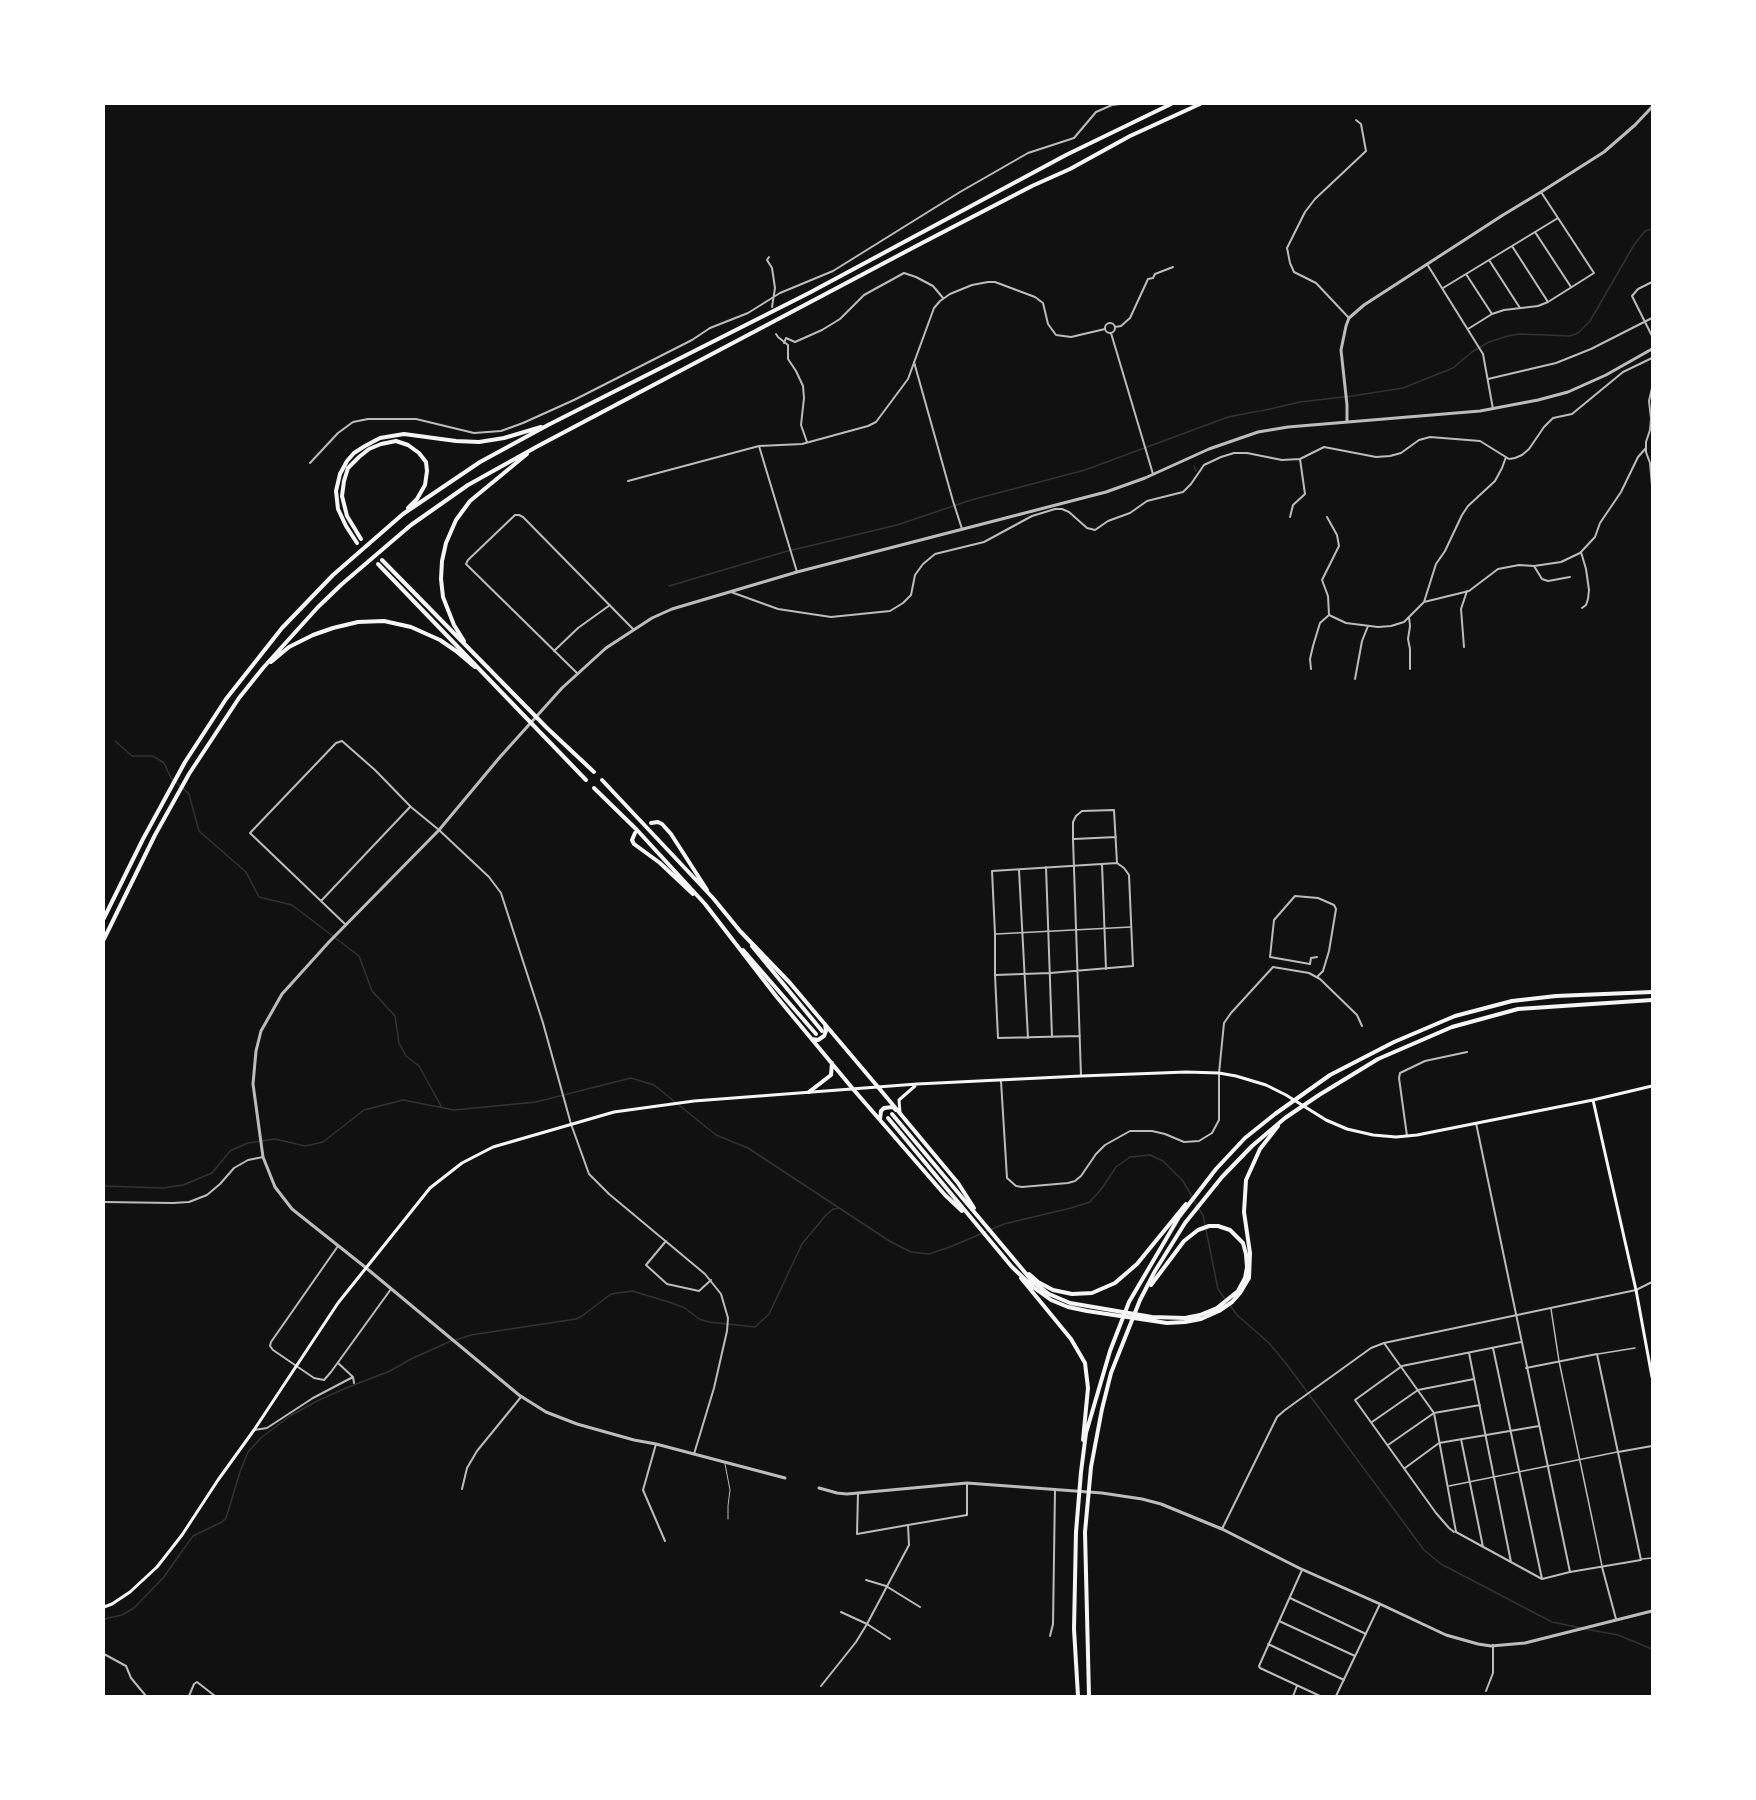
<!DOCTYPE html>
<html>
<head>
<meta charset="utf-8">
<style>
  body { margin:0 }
  #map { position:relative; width:1756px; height:1800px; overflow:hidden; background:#111; font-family:Signika,sans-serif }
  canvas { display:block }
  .frame { position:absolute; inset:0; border:105px solid #fff; pointer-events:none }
</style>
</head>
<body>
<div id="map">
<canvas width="1756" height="1800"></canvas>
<div class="frame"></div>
</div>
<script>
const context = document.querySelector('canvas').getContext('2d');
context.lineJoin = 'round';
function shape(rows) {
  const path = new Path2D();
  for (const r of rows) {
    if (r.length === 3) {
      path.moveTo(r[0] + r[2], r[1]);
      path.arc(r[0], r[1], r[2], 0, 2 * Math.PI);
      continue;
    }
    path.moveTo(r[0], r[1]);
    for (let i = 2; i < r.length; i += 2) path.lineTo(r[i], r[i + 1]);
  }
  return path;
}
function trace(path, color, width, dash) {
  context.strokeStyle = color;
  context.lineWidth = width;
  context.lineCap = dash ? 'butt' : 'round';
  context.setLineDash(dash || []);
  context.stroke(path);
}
trace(shape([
  [1261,411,1300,402,1352,396,1403,388,1453,368,1472,352,1489,342,1508,336,1519,334,1570,336,1578,333,1590,321,1634,245,1645,231,1652,229],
  [1194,466,1196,471],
  [669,586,784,552,897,525,971,500,1085,470,1228,417,1259,411],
  [115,741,132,756,153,756,164,763,171,778,189,794,199,831,246,872,259,897,292,905,359,956,372,991,395,1016,399,1043,406,1056,419,1066,441,1106],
  [104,1186,163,1188,183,1185,212,1173,230,1151,248,1143,275,1139,305,1146,323,1142,364,1110,403,1100,454,1110,536,1102,631,1078,654,1085,716,1135,748,1148,891,1242,911,1252,929,1254,950,1247,1004,1224,1071,1208,1090,1202,1102,1188,1116,1167,1130,1157,1150,1155,1163,1161,1183,1181,1197,1205],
  [1199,1209,1203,1215,1218,1289,1225,1299],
  [1230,1305,1237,1315,1269,1343,1288,1366,1424,1550,1441,1564,1552,1622,1581,1628],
  [456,1340,471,1335,576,1319,582,1316,611,1294,632,1291,669,1302,685,1308,699,1319,709,1322,755,1327,769,1314,802,1244,826,1215,833,1209,839,1208],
  [104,1619,122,1615,134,1608,163,1578,193,1536,222,1522,226,1518,240,1472,248,1452,262,1437,290,1416,317,1401,346,1388,390,1371,411,1359,451,1341],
  [1585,1629,1618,1635,1652,1649]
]), '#333', 1.5);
trace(shape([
  [725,1464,730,1490,728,1506,728,1519]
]), '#bcbcbc', 1);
trace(shape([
  [996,934,1131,927],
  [1551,1309,1559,1361,1602,1566],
  [1598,1354,1635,1348],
  [1449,1486,1617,1452],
  [1642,1559,1652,1558]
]), '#bcbcbc', 1.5);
trace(shape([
  [1535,232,1571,287],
  [1512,246,1548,302],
  [769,257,767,260,772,268,775,288,772,307],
  [1489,260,1520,308],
  [1427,264,1483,354,1493,409],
  [1466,274,1492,314],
  [1652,282,1638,289,1632,296,1652,336],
  [1443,288,1558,218],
  [1349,318,1316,283,1294,272,1290,263,1287,248,1305,212,1315,199,1366,151,1361,124,1356,120],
  [1110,328,5],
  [1115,327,1121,326,1130,318,1148,279,1153,278,1155,274,1173,267],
  [1468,329,1492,314,1504,310,1538,306,1548,302,1594,273,1541,192],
  [1111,333,1153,474],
  [776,334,778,337,788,345,788,359,796,371,803,386,804,398,801,425,807,442],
  [784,343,786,338,795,342,822,330,840,319,864,295,904,273,916,277,933,286,943,298],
  [914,362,953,501,962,529],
  [1488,379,1556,363,1591,349,1652,318],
  [1652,388,1649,401,1651,419,1650,430,1646,442,1646,452,1650,463,1652,486],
  [759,446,797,572],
  [310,463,338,433,353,422,368,419,416,419,474,433,501,431,523,423,574,400,692,340,710,328,748,313,780,293,833,271,960,192,1028,153,1074,138,1096,112,1112,105,1120,104],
  [628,481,759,446,802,444,868,426,876,422,908,379,934,308,940,301,950,294,972,285,988,282,995,282,1035,297,1043,303,1048,324,1056,335,1071,337,1105,329],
  [1290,517,1293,505,1305,494,1300,459],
  [1581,552,1586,569,1589,590,1588,599,1586,605,1582,608],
  [1534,566,1542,579,1548,581,1570,577],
  [731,592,778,609,831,617,890,611,903,603,911,595,915,575,923,564,935,554,984,542,1032,516,1055,509,1062,509,1069,512,1087,528,1095,530,1108,521,1130,513,1147,501,1183,492,1191,484,1204,465,1221,457,1234,453,1247,453,1282,460,1300,459,1324,447,1376,457,1390,456,1401,453,1419,440,1430,437,1480,441,1509,459,1515,458,1522,455,1529,449,1544,427,1553,418,1572,414,1623,372,1652,358],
  [1424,602,1469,591,1498,569,1519,565,1534,566,1561,562,1580,553,1595,537,1600,523,1621,492,1638,457,1646,448],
  [1329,615,1346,623,1378,627,1391,626,1404,622,1424,602,1436,564,1445,551,1462,515,1468,506,1495,481,1502,468,1506,457],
  [1409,617,1410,626,1408,639,1410,649,1410,669],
  [1464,647,1461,609,1467,591],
  [554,651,578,628,610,605],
  [1311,669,1310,659,1313,646,1320,623,1329,615,1328,596,1322,580,1339,546,1337,535,1327,517],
  [578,674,466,564,468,560,515,515,519,515,523,517,633,629],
  [1355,679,1362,641,1368,626],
  [1074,839,1116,837],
  [1102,864,1106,969],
  [1046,867,1052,1037],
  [1019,870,1028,1038],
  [321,901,410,807],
  [346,925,250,833,336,743,342,741,375,770,411,807,439,830,489,877,501,893,543,1023,571,1124,589,1174,609,1194,705,1274,721,1294,728,1318,727,1331,714,1388,694,1454],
  [995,975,1050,973,1133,966,1129,875,1124,868,1117,863,992,871,995,934,995,975,998,1038,1080,1036],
  [1317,977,1323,971,1329,951,1336,909,1334,905,1318,898,1295,896,1274,920,1270,957,1310,964,1311,958,1317,957],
  [1081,1076,1073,839,1073,822,1076,816,1082,811,1114,810,1117,863],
  [1001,1081,1007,1178,1016,1186,1022,1187,1068,1183,1075,1181,1081,1176,1096,1154,1105,1145,1130,1131,1152,1131,1165,1134,1184,1142,1199,1141,1212,1133,1219,1120,1219,1073,1224,1023,1231,1013,1273,967,1309,973,1320,979,1357,1015,1362,1026],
  [1476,1123,1570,1572],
  [1407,1136,1399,1078,1400,1073,1425,1061,1467,1052],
  [104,1202,173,1203,189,1202,207,1195,220,1184,234,1168,248,1160,263,1157],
  [666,1241,646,1265,667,1284,699,1291,711,1280],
  [338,1246,271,1342,270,1346,273,1350,314,1378,324,1380,331,1372,391,1289],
  [1384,1343,1434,1413,1456,1532,1542,1579,1570,1572,1641,1560,1597,1354,1526,1368],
  [1493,1348,1542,1579],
  [1469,1353,1511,1562],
  [338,1363,353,1377],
  [1372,1422,1418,1390,1474,1379],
  [254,1430,267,1428,313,1398,353,1377,354,1383],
  [1461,1439,1483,1547],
  [656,1444,643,1490,665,1541],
  [1388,1445,1434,1413,1480,1405],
  [1618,1452,1652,1446],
  [1405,1468,1439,1443,1539,1426],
  [462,1489,467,1468,477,1451,521,1397],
  [858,1493,857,1534,908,1525],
  [1222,1529,1277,1417,1285,1410,1371,1348,1384,1343,1636,1290,1652,1282],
  [1454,1532,1449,1528,1436,1513,1355,1400,1402,1366,1521,1342],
  [1602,1567,1616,1619],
  [1302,1570,1259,1666,1260,1668,1320,1696],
  [866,1580,886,1586,920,1607],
  [1290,1598,1366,1634],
  [841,1612,867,1624,890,1639],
  [1279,1621,1355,1656],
  [1050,1636,1053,1624,1055,1490],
  [1268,1644,1344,1680],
  [104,1654,126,1666,131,1678,146,1696],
  [821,1686,856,1642,867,1624,909,1545,908,1525,967,1515,967,1483],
  [1486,1691,1493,1673,1493,1645],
  [189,1696,194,1684,197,1682,215,1696],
  [1293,1696,1297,1686],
  [1336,1696,1380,1604]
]), '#bcbcbc', 2);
trace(shape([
  [1347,421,1347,405,1341,350,1346,326,1349,318,1364,305,1503,215,1541,192,1604,152,1635,125,1652,107],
  [785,1478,656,1444,634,1440,577,1424,546,1412,519,1395,365,1267,292,1209,275,1187,263,1157,253,1084,256,1051,261,1031,282,994,329,942,439,830,500,757,562,688,606,648,652,618,672,609,797,572,1106,492,1145,478,1209,449,1258,432,1288,427,1480,411,1538,400,1568,392,1606,375,1652,349],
  [819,1488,837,1493,847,1494,967,1483,1102,1493,1142,1499,1161,1504,1222,1529,1299,1568,1380,1604,1446,1635,1478,1644,1491,1646,1525,1643,1652,1611]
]), '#bcbcbc', 3);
trace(shape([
  [1593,1100,1636,1290,1652,1377],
  [900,1112,899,1100,915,1086],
  [104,1607,112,1604,130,1592,157,1567,182,1535,218,1480,254,1430,338,1303,430,1188,462,1163,493,1147,614,1112,694,1101,917,1084,1081,1076,1186,1072,1219,1073,1236,1076,1266,1085,1286,1095,1326,1120,1347,1129,1373,1135,1396,1137,1417,1135,1593,1100,1652,1086]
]), '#f5f5f5', 3);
trace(shape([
  [752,946,822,1031],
  [743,950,816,1034],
  [878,1087,958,1183,974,1208],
  [853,1089,945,1195,962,1211],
  [892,1114,1033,1282,1049,1294,1070,1303,1152,1317,1185,1318,1200,1315,1217,1308,1238,1291,1245,1278,1247,1267,1246,1254,1243,1243,1230,1230,1218,1226,1209,1226,1198,1230,1184,1241,1151,1285],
  [888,1118,1012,1267],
  [880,1119,881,1111,884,1108,893,1107,896,1110],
  [1012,1267,1033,1287,1051,1300,1068,1307,1087,1311,1167,1323,1185,1322,1201,1319,1219,1311,1232,1302,1240,1293,1249,1278,1250,1253,1244,1212,1246,1180,1260,1149,1278,1126],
  [1029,1274,1038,1282,1053,1290,1072,1294,1092,1293,1115,1283,1137,1264,1186,1204],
  [1021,1278,1071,1339,1085,1363,1088,1388,1083,1440],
  [1078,1696,1074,1629,1076,1532,1081,1472,1086,1433,1110,1351,1129,1302,1179,1217,1216,1169,1245,1138,1275,1114,1330,1075,1394,1042,1455,1016,1512,1001,1556,996,1652,992],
  [1089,1696,1085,1532,1091,1467,1102,1409,1111,1373,1140,1300,1155,1271,1185,1223,1222,1177,1252,1146,1285,1118,1319,1095,1378,1059,1452,1027,1518,1009,1652,1000]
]), '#f5f5f5', 4);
trace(shape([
  [361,539,347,516,342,496,344,481,348,468,359,457,369,449,381,444,396,441,408,445,419,453,426,462,427,471,425,485,417,499,408,508],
  [357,543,346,526,338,509,336,491,340,474,347,461,354,453,365,446,380,438,404,434,456,441,479,442,504,438,541,427],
  [382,560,547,728,594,772],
  [378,564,586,780],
  [464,641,454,625,443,597,441,579,442,561,446,543,456,520,470,501,527,454],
  [271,662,289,647,313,635,333,628,358,622,384,621,411,627,440,640,456,651,475,667],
  [602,780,713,898,740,931,790,983,878,1087],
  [594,788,637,830,705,904,776,996,853,1089],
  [651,823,658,822,662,824,671,834,707,890],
  [635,833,632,840,634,844,660,863,693,894],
  [104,918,143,839,185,762,226,699,282,628,333,575,403,514,480,462,548,425,809,293,1066,155,1171,104],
  [104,939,155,835,189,774,239,698,263,668,318,607,342,584,411,525,468,485,538,446,922,243,1032,186,1070,169,1130,136,1200,104],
  [812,1039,818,1040,824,1036,826,1031,825,1024],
  [809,1092,831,1075,832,1063]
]), '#f5f5f5', 4);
</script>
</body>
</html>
